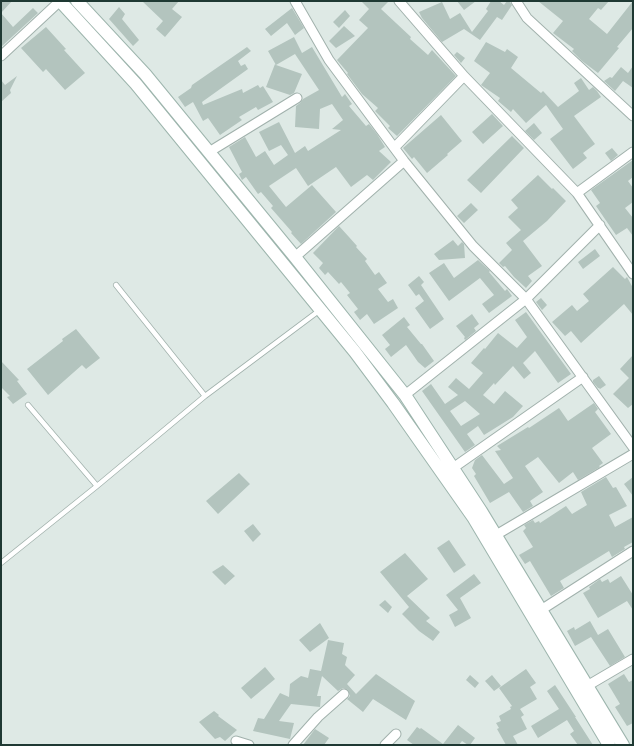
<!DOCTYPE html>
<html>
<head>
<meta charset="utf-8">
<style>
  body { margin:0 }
  #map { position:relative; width:634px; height:746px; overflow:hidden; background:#dee9e5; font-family:Manrope,sans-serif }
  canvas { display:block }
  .frame { position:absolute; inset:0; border:2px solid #1f3933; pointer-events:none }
</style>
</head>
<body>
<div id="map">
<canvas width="634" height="746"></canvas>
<div class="frame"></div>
</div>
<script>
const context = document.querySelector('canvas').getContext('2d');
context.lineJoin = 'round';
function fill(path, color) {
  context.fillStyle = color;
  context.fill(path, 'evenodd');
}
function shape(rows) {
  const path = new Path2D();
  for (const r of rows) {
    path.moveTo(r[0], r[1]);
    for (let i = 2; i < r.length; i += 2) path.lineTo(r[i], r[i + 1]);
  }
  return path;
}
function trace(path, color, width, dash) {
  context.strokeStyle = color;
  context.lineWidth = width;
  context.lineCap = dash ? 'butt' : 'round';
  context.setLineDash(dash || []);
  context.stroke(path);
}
fill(shape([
  [1,1,12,1,1,13],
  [142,1,179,1,172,9,182,17,165,37,156,29,163,21],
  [361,1,389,1,381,9,411,37,410,39,428,55,432,50,456,76,397,136,388,128,390,126,375,111,378,108,362,94,347,74,348,73,337,60,368,28,359,20,369,9],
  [457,1,476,1,464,10],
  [491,1,499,1,504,5,507,1,509,1,512,5,502,20,497,17,480,40,464,29,442,42,422,18,419,12,442,2,450,19,460,13,472,32,488,11,486,9],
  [538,1,609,1,601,10,598,8,589,19,607,34,633,1,633,28,617,47,619,48,598,73,582,61,572,51,574,49,553,33,563,21],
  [119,7,125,14,122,19,139,40,133,46,109,19],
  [33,8,38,13,1,47,1,13,13,27],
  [292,8,304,28,295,35,287,23,271,36,265,29],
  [345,10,350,16,339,28,333,22],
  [344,26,355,36,336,48,329,41],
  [46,27,66,49,64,50,85,73,65,90,46,69,43,72,21,48],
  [294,37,302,53,312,47,342,97,345,94,352,104,349,106,366,126,369,124,377,134,385,147,379,151,391,162,373,180,367,175,351,187,336,167,308,186,296,168,269,186,286,207,312,185,336,212,301,244,291,233,292,232,271,208,273,206,261,192,258,194,246,177,242,180,239,174,242,172,229,147,245,137,256,157,265,151,274,165,288,155,281,145,269,151,259,132,279,122,295,153,305,146,308,151,341,130,332,129,343,120,332,104,320,109,319,129,295,127,296,106,300,103,303,99,319,90,295,54,276,65,302,74,294,93,290,95,266,87,275,64,276,65,268,51],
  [486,42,505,52,507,49,518,57,511,68,541,93,543,91,558,107,579,91,574,83,581,78,589,90,593,87,597,91,601,97,574,116,595,144,583,153,587,158,573,169,550,139,563,129,546,105,526,123,513,109,511,112,498,101,500,98,481,85,490,73,474,61],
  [247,47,251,51,238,61,241,66,245,64,248,69,202,102,203,105,242,89,243,93,258,85,260,88,263,86,273,102,258,110,256,107,239,117,242,120,220,135,208,118,203,121,193,102,185,107,178,97,191,88,192,85],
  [457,52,465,58,461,63,454,55],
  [633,66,633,88,623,81,615,91,604,81,610,77,612,78,621,67,628,73],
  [17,76,10,90,11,93,1,102,1,80,5,85],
  [492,114,503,126,483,144,472,132],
  [441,115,462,141,447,154,448,155,427,173,414,157,412,159,403,148],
  [534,123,542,133,534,140,525,131],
  [512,136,524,148,481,193,467,180],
  [612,148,618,155,611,161,605,153],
  [633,160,633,177,628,181,633,188,633,202,625,208,633,218,633,236,627,228,616,235,596,206,600,203,591,190],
  [538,175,552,189,553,188,566,201,547,221,523,241,542,266,528,276,532,281,526,288,514,277,505,266,503,267,499,263,512,250,506,243,521,230,508,217,518,208,511,200],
  [471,203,478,210,464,223,457,216],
  [339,226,349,237,357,246,356,247,367,259,365,261,375,275,379,272,387,283,378,289,388,302,393,299,398,308,374,324,367,314,360,320,354,312,358,309,347,295,350,293,341,282,339,284,328,272,325,275,319,268,323,263,313,253],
  [453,240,458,246,462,242,464,244,465,258,439,260,434,254],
  [595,249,600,256,583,269,578,262],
  [478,260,490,271,489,272,505,291,507,289,512,296,489,313,482,304,494,295,480,278,449,301,429,273,444,263,454,278],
  [613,267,625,279,627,277,633,288,633,315,624,304,581,343,571,331,565,336,552,322,572,305,577,311,589,301,583,294],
  [419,276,424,282,421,285,444,319,430,329,415,308,424,301,419,294,416,296,408,285],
  [541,298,547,305,542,310,536,302],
  [526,312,571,374,558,383,535,351,523,363,531,373,524,379,513,366,495,385,494,383,483,395,494,404,505,391,523,406,513,417,484,435,478,426,467,434,475,445,465,452,422,391,431,384,445,404,458,395,448,387,456,378,469,389,483,373,471,363,484,348,485,349,498,333,517,348,527,337,515,320],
  [465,401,480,414,461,426,450,411],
  [472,314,479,324,474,328,476,331,465,340,464,338,465,337,456,326],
  [404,317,410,325,407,327,421,344,422,344,434,361,425,368,418,362,406,345,391,357,385,349,390,345,382,335],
  [76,329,100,358,86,369,82,365,48,395,27,369,63,341,62,339],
  [633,355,633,404,628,408,613,394,629,378,620,369],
  [1,361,19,380,17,381,27,394,13,404,7,397,10,396,1,387],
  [599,376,606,385,600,389,599,388,598,388,593,382,593,380],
  [594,403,598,409,595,412,611,434,592,448,603,463,599,466,600,467,578,480,573,472,559,483,538,457,525,466,543,492,530,501,533,506,523,512,509,492,490,503,474,476,476,474,472,468,475,460,482,455,504,484,513,478,495,451,501,450,497,446,528,427,529,428,559,408,568,421],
  [239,473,250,484,218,514,206,501],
  [606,477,613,488,616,487,627,506,609,515,615,527,633,517,633,542,624,547,625,549,612,557,609,551,560,581,564,588,551,596,530,561,525,564,519,555,533,547,523,531,526,528,524,525,533,520,535,523,539,521,540,523,566,506,572,514,587,505,581,492],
  [633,477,633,496,624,484],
  [253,524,261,534,253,542,244,531],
  [449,540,466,565,454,573,437,548],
  [405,553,428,579,407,596,430,618,426,621,440,632,433,641,419,631,402,614,409,607,380,572],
  [223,565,235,576,225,585,212,572],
  [474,574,481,583,460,598,471,618,455,627,449,615,458,610,446,595],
  [621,576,633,595,633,610,627,601,598,618,583,593,590,589,589,587,600,579,602,582,608,579,610,583],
  [385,600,392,607,388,613,379,605],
  [590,621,598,635,608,629,625,657,610,666,591,637,575,646,567,631,574,627,575,630],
  [320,623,329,638,310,652,299,640],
  [328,640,344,643,342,654,347,657,345,665,355,675,347,684,356,694,376,674,415,701,406,720,373,699,363,712,347,699,350,696,348,690,343,688,338,691,322,676,317,696,321,696,320,707,291,704,279,721,294,723,290,739,253,731,258,718,264,719,280,693,289,697,290,684,301,676,308,678,310,669,321,671],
  [265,667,275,679,251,699,241,688],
  [526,669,536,683,530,687,537,699,520,709,524,715,521,717,527,729,513,736,518,745,506,745,497,729,499,728,496,723,501,721,499,716,511,709,510,707,512,706,499,688],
  [624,674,629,682,633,680,633,723,627,726,615,707,620,704,608,684],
  [470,675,479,683,475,688,466,680],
  [492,675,501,686,494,691,485,681],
  [555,685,576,717,575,717,593,745,578,745,570,734,574,731,567,720,538,738,531,726,559,709,547,691],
  [214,711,219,715,218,716,237,730,225,741,220,737,215,739,199,722],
  [458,725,475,738,470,745,468,745,462,741,459,745,414,745,407,740,417,727,420,729,421,728,443,744],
  [315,729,329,738,324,745,303,745]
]), '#b3c4be');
const lane = shape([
  [116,285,205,396],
  [28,405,97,486],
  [1,563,97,486,205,396,320,310]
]);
const street = shape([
  [295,1,329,60,404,161,473,246,526,299,633,447],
  [399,1,464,76,577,193,633,274],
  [516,1,527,18,633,116],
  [1,56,60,1],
  [395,147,464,76],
  [209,152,297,98],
  [577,193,633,152],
  [295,257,404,161],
  [405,395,526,299,600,225],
  [453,468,583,377],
  [496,535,633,454],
  [541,610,633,551],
  [587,686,633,659],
  [236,741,249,745],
  [293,745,318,717,344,694],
  [385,745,396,734]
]);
const secondary = shape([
  [60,1,136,84,355,352,393,403,473,517,609,745],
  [77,1,145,74,295,257,405,395,481,511,623,745]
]);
trace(lane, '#a1b1ac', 6);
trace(street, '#a1b1ac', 11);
trace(secondary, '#9db5ad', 14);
trace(lane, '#fff', 4.5);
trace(street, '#fff', 9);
trace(secondary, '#fff', 12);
</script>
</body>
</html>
